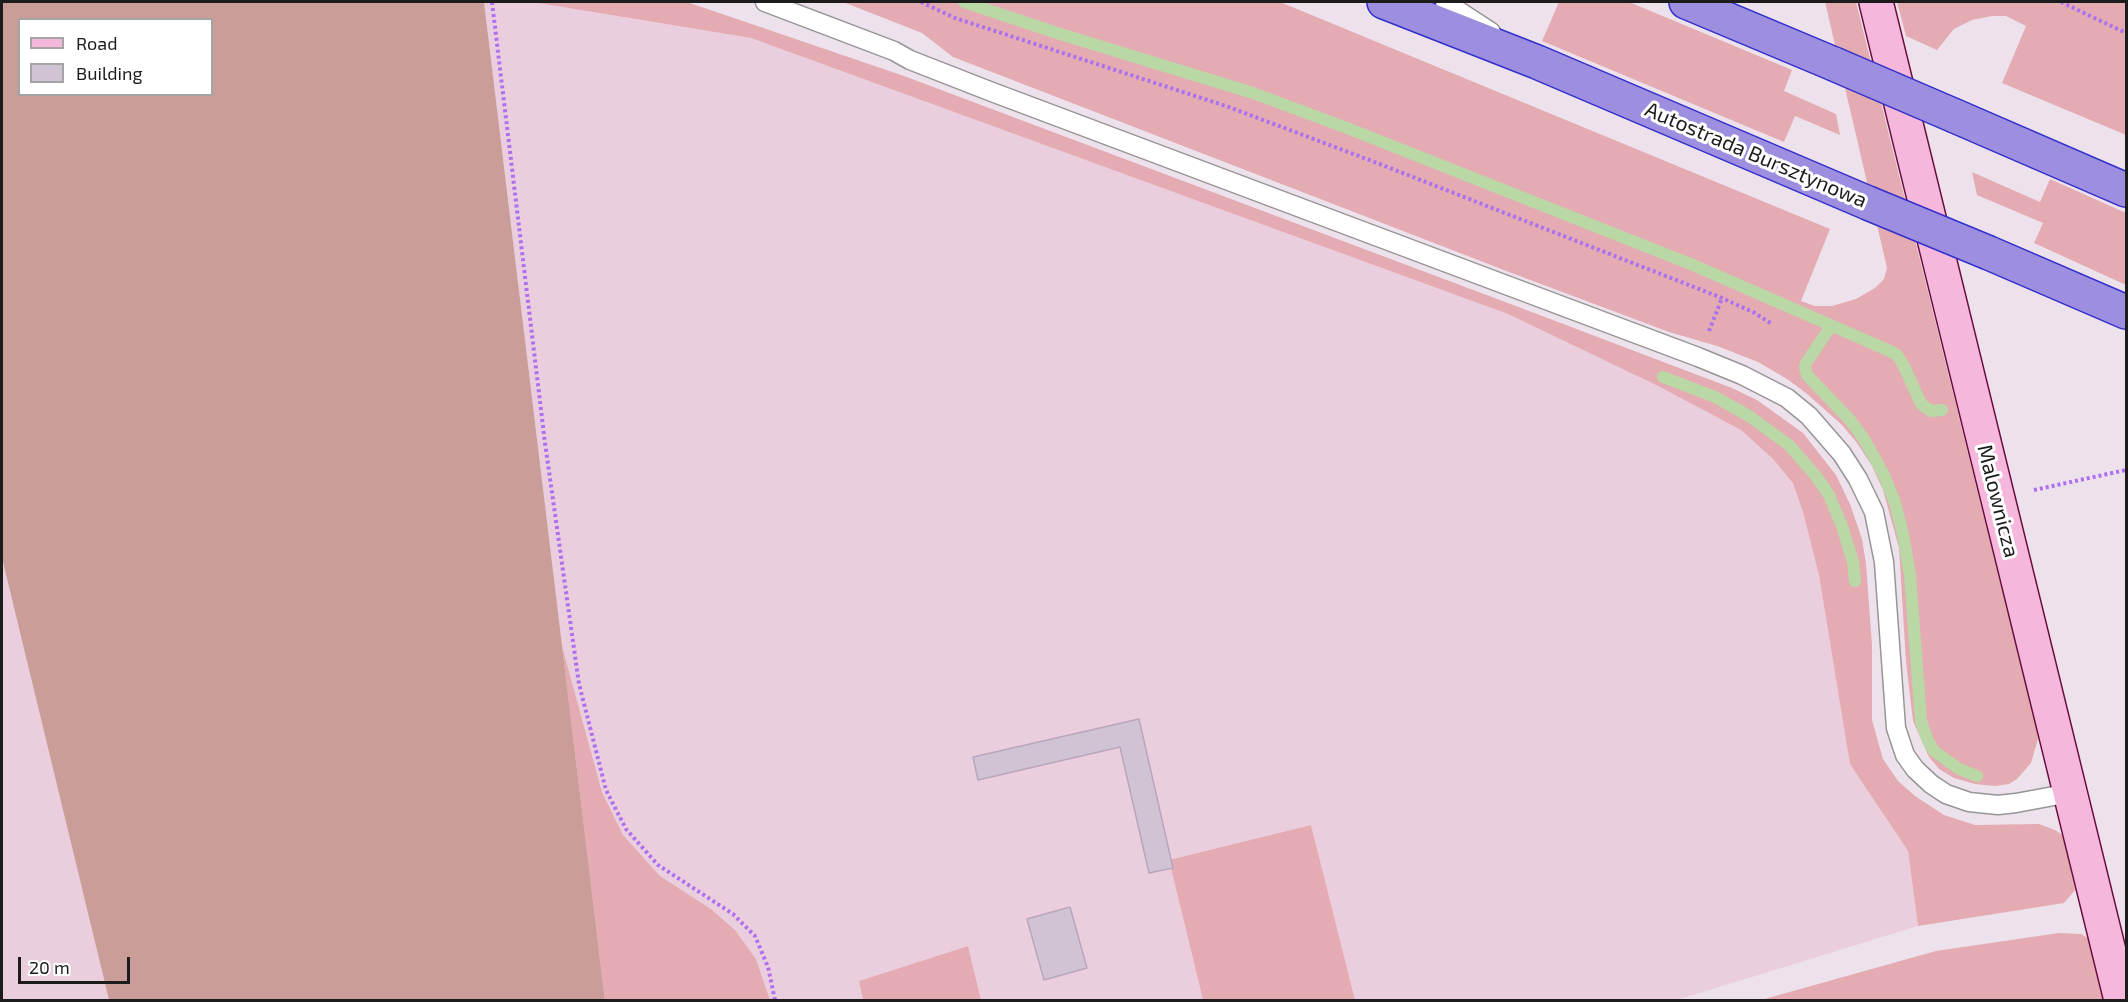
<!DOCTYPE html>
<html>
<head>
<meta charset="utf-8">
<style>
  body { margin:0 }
  #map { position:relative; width:2128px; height:1002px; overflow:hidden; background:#ede2ec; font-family:"Exo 2",sans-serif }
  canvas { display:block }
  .frame { position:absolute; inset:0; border:3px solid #1c1c1c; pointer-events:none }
  .legend { position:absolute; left:18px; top:18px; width:195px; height:78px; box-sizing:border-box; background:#fff; border:2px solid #a4a4a4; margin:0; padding:8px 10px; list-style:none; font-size:18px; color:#1c1c1c }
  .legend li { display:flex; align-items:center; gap:12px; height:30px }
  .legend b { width:30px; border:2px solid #a4a4a4 }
  .scale { position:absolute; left:18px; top:957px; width:112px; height:27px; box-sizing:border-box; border:3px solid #1c1c1c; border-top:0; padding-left:8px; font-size:18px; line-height:21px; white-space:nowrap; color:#1c1c1c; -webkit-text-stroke:4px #fff; paint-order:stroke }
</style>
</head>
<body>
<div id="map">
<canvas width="2128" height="1002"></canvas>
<div class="frame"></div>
<ul class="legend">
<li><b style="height:8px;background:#f5b8dc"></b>Road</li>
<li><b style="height:16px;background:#d0c3d3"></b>Building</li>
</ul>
<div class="scale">20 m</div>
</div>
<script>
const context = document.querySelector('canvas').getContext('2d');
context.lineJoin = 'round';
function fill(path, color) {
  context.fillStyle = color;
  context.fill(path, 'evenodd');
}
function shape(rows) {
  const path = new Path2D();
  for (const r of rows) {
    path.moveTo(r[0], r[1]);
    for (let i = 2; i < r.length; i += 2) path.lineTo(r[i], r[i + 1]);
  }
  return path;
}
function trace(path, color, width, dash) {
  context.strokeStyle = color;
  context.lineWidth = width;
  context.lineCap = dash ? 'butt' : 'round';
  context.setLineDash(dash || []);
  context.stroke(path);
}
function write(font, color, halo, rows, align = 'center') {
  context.font = font + ' "Exo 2",sans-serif';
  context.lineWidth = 6;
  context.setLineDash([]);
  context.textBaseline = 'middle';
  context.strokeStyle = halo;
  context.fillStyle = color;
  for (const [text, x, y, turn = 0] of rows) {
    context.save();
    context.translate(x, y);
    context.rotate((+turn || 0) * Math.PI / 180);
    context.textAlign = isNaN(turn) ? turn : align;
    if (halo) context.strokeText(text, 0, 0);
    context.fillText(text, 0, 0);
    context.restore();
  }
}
fill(shape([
  [484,2,532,2,751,38,1508,314,1660,387,1741,430,1773,459,1793,482,1803,512,1883,814,1908,851,1918,926,1677,1000,1355,1000,1311,825,1169,860,1203,1000,981,1000,968,946,859,981,863,1000,770,1000,756,959,735,930,711,909,660,876,623,835,602,792,562,646],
  [2,558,109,1000,2,1000]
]), '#ebcede');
fill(shape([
  [532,2,687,2,904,76,1529,311,1732,388,1757,400,1803,433,1836,475,1850,504,1862,539,1866,564,1872,645,1872,720,1883,759,1898,781,1915,796,1944,815,1975,825,2039,824,2055,830,2064,836,2075,890,2064,903,1918,926,1908,851,1850,764,1819,575,1803,512,1793,483,1773,459,1741,430,1660,387,1508,314,751,38],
  [843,2,1280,2,1830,229,1801,301,1815,306,1832,306,1856,299,1875,288,1884,279,1887,268,1825,2,1856,2,2036,727,2038,739,2031,763,2017,779,2009,784,1995,786,1975,784,1954,778,1939,769,1929,757,1913,721,1906,662,1899,548,1883,490,1872,466,1857,443,1842,425,1806,393,1787,379,1758,362,1717,346,1669,332,1509,272,953,57,922,33],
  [1559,2,1629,2,1792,70,1784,91,1836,114,1840,135,1795,116,1784,142,1542,41],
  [1897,2,2126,2,2126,135,2002,83,2026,26,2006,16,1992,16,1972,20,1954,29,1937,50,1906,36],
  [1972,172,2040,202,2050,179,2126,213,2126,285,2034,243,2043,223,1977,195],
  [562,646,602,792,623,835,660,876,711,909,735,930,756,959,770,1000,605,1000],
  [1311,825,1355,1000,1203,1000,1169,860],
  [2059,933,2081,934,2089,939,2103,1000,1761,1000,1936,951],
  [968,946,981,1000,863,1000,859,981]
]), '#e4abb2');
fill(shape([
  [2,2,484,2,605,1000,109,1000,2,558],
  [20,20,212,20,212,94,20,94]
]), '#ca9d99');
trace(shape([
  [964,2,1057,33,1253,93,1347,128,1693,265,1890,351,1897,355,1904,366,1921,404,1931,411,1942,410],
  [1831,326,1806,363,1805,367,1807,375,1850,420,1864,439,1884,475,1895,503,1903,534,1910,575,1921,721,1928,741,1934,751,1959,769,1977,776],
  [1663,377,1715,397,1749,416,1789,445,1816,476,1829,495,1843,529,1853,562,1855,581]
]), '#bad8a5', 12);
const building = shape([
  [1139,719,1173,868,1149,873,1120,747,978,780,973,757,1139,719],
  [1070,907,1087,968,1044,980,1027,919,1070,907]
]);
fill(building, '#d0c3d3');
trace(building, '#b9a6bd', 1.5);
const lane = shape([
  [765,2,894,51,910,60,992,92,1698,357,1742,375,1787,398,1809,416,1842,454,1858,479,1874,512,1884,562,1896,728,1905,755,1915,769,1931,784,1946,794,1969,802,1998,805,2016,803,2070,793],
  [1445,2,1491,32]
]);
const secondary = shape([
  [1876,2,2121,1000]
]);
const highway = shape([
  [1384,2,1537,62,1868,203],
  [1686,2,1834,64],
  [1955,116,2126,190],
  [1989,253,2126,312]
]);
trace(lane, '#969696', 21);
trace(secondary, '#6a0c3e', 36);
trace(highway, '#322fcb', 36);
trace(shape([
  [492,2,545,443,579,684,606,790,626,829,658,865,733,914,755,936,768,967,775,1000],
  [921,2,955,18,1226,106,1372,161,1722,298,1755,313,1772,324],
  [2061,2,2126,33],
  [1709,331,1722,298],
  [2034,490,2126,470]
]), '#ac70f0', 4, [3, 3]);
trace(lane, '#fff', 18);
trace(secondary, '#f5b8dc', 33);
trace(highway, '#9d8ee0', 33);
const highwayBridge = shape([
  [1834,64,1955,116],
  [1868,203,1989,253]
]);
trace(highwayBridge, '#322fcb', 36, []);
trace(highwayBridge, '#9d8ee0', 33);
write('21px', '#1c1c1c', '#fff', [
  ["Autostrada Bursztynowa",1756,155,23],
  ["Malownicza",1998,501,76]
]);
</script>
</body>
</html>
